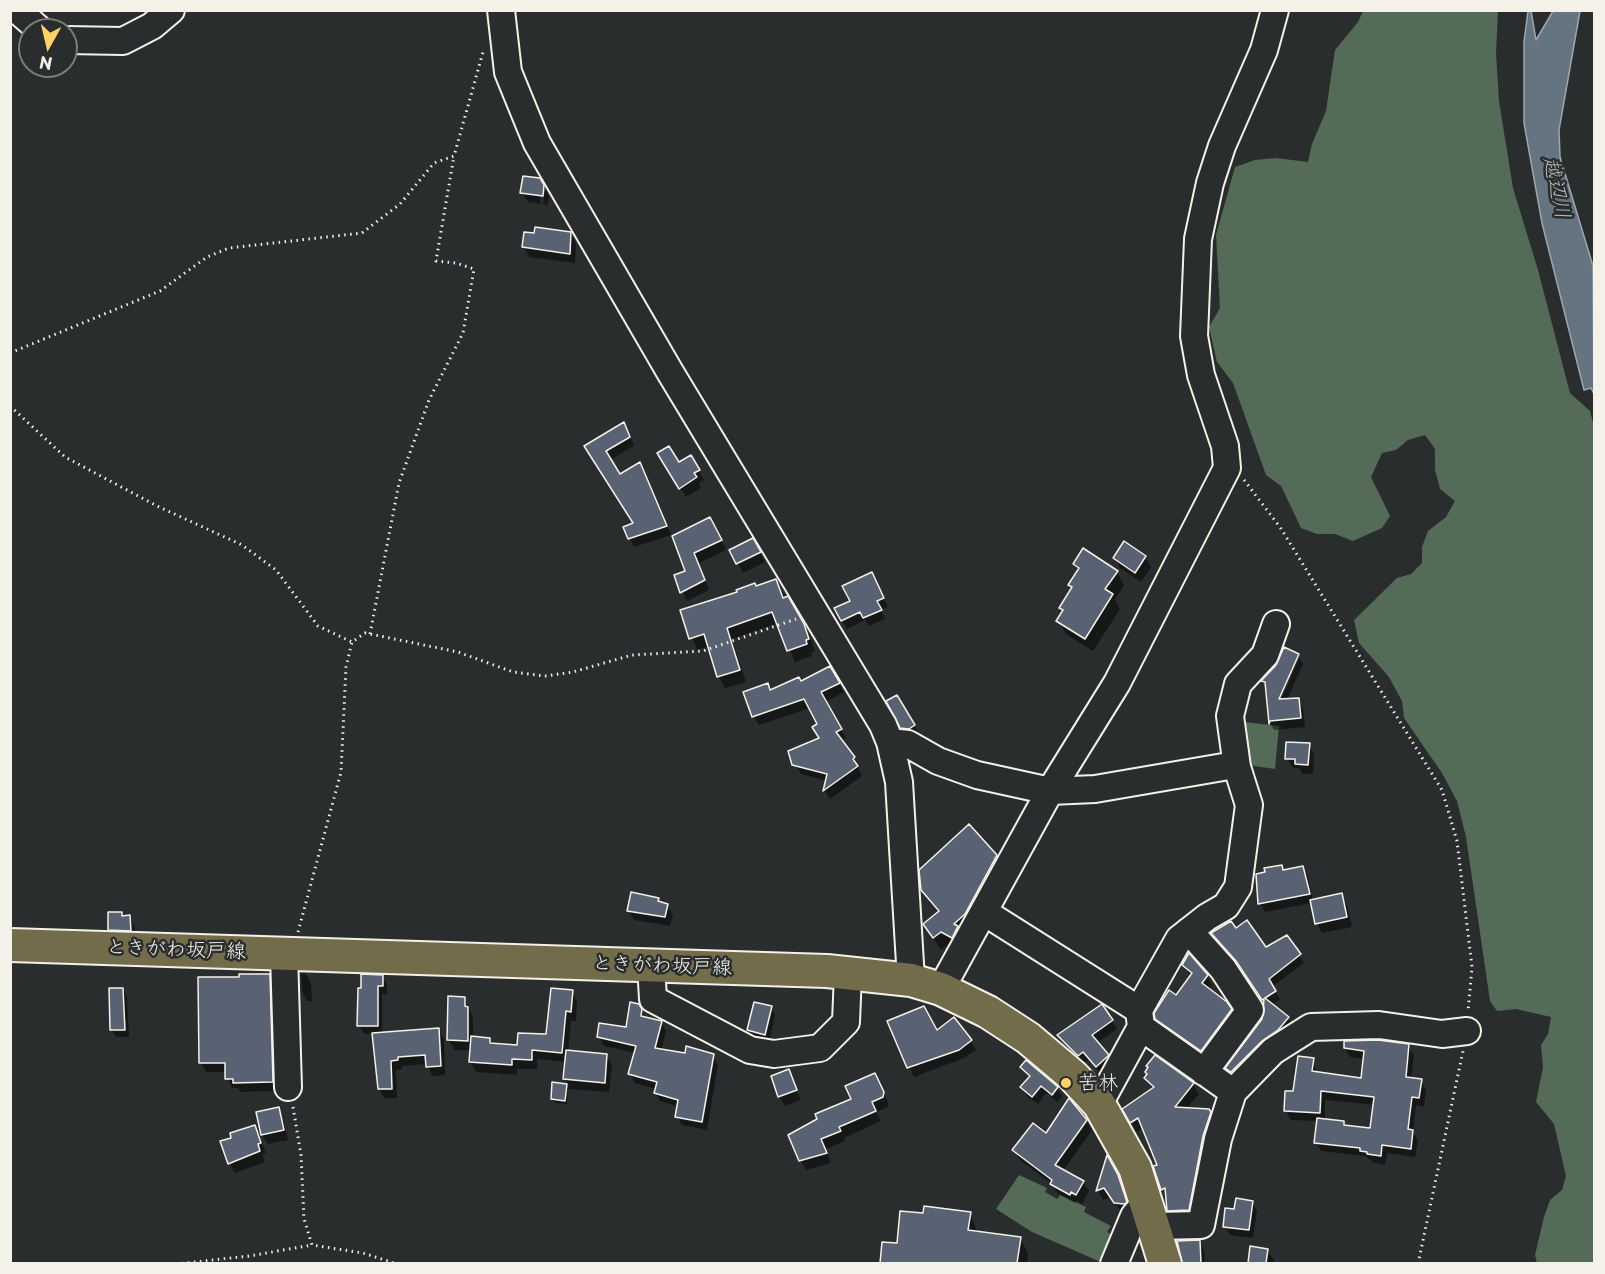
<!DOCTYPE html>
<html>
<head>
<meta charset="utf-8">
<style>
  body { margin:0 }
  #map { position:relative; width:1605px; height:1274px; overflow:hidden; background:#2a2d2e; font-family:"Playpen Sans",sans-serif }
  canvas { display:block }
  .frame { position:absolute; inset:0; border:12px solid #f4f1e8; pointer-events:none }
  .north { position:absolute; left:18px; top:18px; width:60px; height:60px; box-sizing:border-box; background:#2a2d2e; border:2px solid #7b7b78; border-radius:50%; rotate:188deg; font-size:16px; font-weight:700; line-height:24px; text-align:center; color:#f4f1e8 }
  .north::after { content:''; display:block; margin:auto; width:21px; height:27px; background:#ffd166; clip-path:polygon(50% 0,100% 100%,50% 72%,0 100%) }
</style>
</head>
<body>
<div id="map">
<canvas width="1605" height="1274"></canvas>
<div class="frame"></div>
<div class="north">N</div>
</div>
<script>
const context = document.querySelector('canvas').getContext('2d');
context.lineJoin = 'round';
function fill(path, color) {
  context.fillStyle = color;
  context.fill(path, 'evenodd');
}
function shape(rows) {
  const path = new Path2D();
  for (const r of rows) {
    path.moveTo(r[0], r[1]);
    for (let i = 2; i < r.length; i += 2) path.lineTo(r[i], r[i + 1]);
  }
  return path;
}
function trace(path, color, width, dash) {
  context.strokeStyle = color;
  context.lineWidth = width;
  context.lineCap = dash ? 'butt' : 'round';
  context.setLineDash(dash || []);
  context.stroke(path);
}
function write(font, color, halo, rows, align = 'center') {
  context.font = font + ' "Playpen Sans","Klee One",sans-serif';
  context.lineWidth = 5;
  context.setLineDash([]);
  context.textBaseline = 'middle';
  context.strokeStyle = halo;
  context.fillStyle = color;
  for (const [text, x, y, turn = 0] of rows) {
    context.save();
    context.translate(x, y);
    context.rotate((+turn || 0) * Math.PI / 180);
    context.textAlign = isNaN(turn) ? turn : align;
    if (halo) context.strokeText(text, 0, 0);
    context.fillText(text, 0, 0);
    context.restore();
  }
}
fill(shape([
  [1363,11,1498,11,1496,53,1499,101,1513,188,1538,270,1570,393,1590,411,1594,427,1594,1263,1537,1263,1535,1255,1544,1217,1550,1200,1562,1190,1566,1176,1554,1124,1536,1102,1543,1067,1541,1045,1548,1034,1551,1017,1516,1009,1497,1011,1490,1001,1466,837,1457,801,1442,773,1404,718,1402,701,1389,677,1359,643,1354,620,1397,578,1411,574,1422,563,1422,547,1428,531,1446,517,1455,501,1440,489,1435,470,1435,449,1425,435,1408,440,1396,450,1382,453,1371,477,1390,516,1382,528,1353,541,1335,534,1317,534,1301,528,1281,486,1266,475,1233,383,1217,362,1209,327,1220,308,1216,235,1235,167,1255,160,1276,158,1308,162,1312,144,1326,111,1335,50,1358,22],
  [1236,721,1279,726,1275,769,1241,764],
  [1019,1175,1047,1188,1045,1192,1057,1199,1060,1195,1086,1207,1084,1212,1111,1226,1107,1232,1116,1237,1103,1263,1032,1232,996,1209]
]), '#536b57');
const water = shape([
  [1528,11,1531,11,1536,40,1553,11,1580,11,1559,130,1560,157,1593,266,1594,394,1591,388,1584,390,1542,223,1524,123,1524,42,1528,11]
]);
fill(water, '#657481');
trace(water, '#9ea6aa', 1.5);
fill(shape([
  [542,187,540,203,543,204,545,190,549,196,548,205,528,202,522,193],
  [570,233,576,243,575,263,529,257,524,247],
  [628,432,634,446,610,460,619,476,640,464,671,535,634,547,625,528,634,524,590,454],
  [659,453,679,464,691,457,704,480,699,483,701,488,686,497],
  [715,528,726,550,699,563,709,590,687,601,676,576,687,572,674,537],
  [752,540,765,562,743,573,731,550],
  [1145,557,1151,567,1141,582,1120,568,1114,558],
  [1074,564,1117,572,1124,585,1115,600,1120,609,1093,651,1066,634,1058,621,1063,613,1060,608,1072,589,1070,585,1079,571],
  [776,581,810,637,815,651,811,652,812,656,795,662,778,623,732,639,746,682,725,688,719,677,709,646,697,650,682,611],
  [876,582,888,607,881,610,885,619,869,626,865,620,847,629,842,620,852,601],
  [1298,655,1303,664,1287,700,1298,699,1303,708,1305,727,1274,730,1270,723,1267,688,1263,681],
  [1295,659,1299,659,1278,707,1275,706],
  [830,668,844,692,825,702,846,738,841,741,854,758,862,776,830,799,825,791,827,781,801,774,796,765,821,738,819,725,810,708,759,725,753,716,770,691,801,683],
  [896,697,920,735,915,738,908,738,888,702],
  [1309,745,1314,755,1313,774,1302,774,1299,768,1293,768,1287,758],
  [996,856,1004,869,959,950,949,944,941,950,925,926,939,913,922,890],
  [1282,867,1284,871,1303,867,1308,876,1313,901,1341,895,1347,905,1352,927,1322,933,1317,923,1312,903,1265,912,1260,903],
  [658,900,667,905,673,915,670,926,634,920,628,910],
  [121,914,123,917,129,917,135,927,135,940,116,940,110,930],
  [1235,930,1266,950,1286,937,1304,963,1272,987,1280,999,1271,1005,1288,1018,1292,1025,1232,1076,1227,1068,1263,1019,1265,1004,1242,969,1213,934],
  [1183,965,1207,976,1212,985,1208,990,1231,1010,1236,1020,1207,1059,1162,1028,1157,1018,1192,976],
  [301,974,306,974,311,984,312,1001,307,1001,302,991],
  [269,976,274,985,277,1091,240,1092,238,1088,232,1088,226,1072,206,1072,201,1063],
  [382,976,387,985,387,994,382,994,382,1034,439,1030,444,1039,445,1075,432,1076,427,1064,402,1066,402,1069,396,1070,397,1098,384,1098,379,1089,374,1034,364,1034,359,1026],
  [123,989,127,997,129,1037,116,1037,111,1029],
  [572,992,577,1002,576,1021,571,1021,568,1052,606,1055,612,1065,609,1092,568,1089,567,1104,555,1103,552,1099,554,1084,569,1086,565,1079,566,1062,537,1059,537,1069,517,1069,517,1075,476,1072,470,1062,471,1050,454,1050,449,1040,465,998,473,1018,473,1038,489,1039,493,1045,519,1046,547,1036],
  [638,1005,646,1019,661,1022,666,1031,661,1051,686,1055,713,1056,718,1065,707,1130,682,1125,677,1116,679,1107,660,1101,655,1092,656,1089,635,1083,630,1074,636,1053,604,1046,599,1037,627,1028],
  [771,1007,775,1015,769,1042,753,1038,749,1030],
  [1112,1021,1117,1029,1097,1043,1113,1064,1102,1075,1089,1060,1083,1064,1059,1036],
  [889,1022,971,1041,976,1050,964,1058,914,1077],
  [1408,1046,1414,1055,1411,1079,1421,1081,1426,1090,1424,1107,1416,1105,1413,1133,1418,1140,1415,1157,1387,1153,1385,1165,1374,1163,1365,1156,1321,1151,1316,1142,1318,1121,1291,1120,1286,1111,1313,1060,1317,1073,1362,1079,1364,1059,1350,1057,1345,1048],
  [1325,1100,1375,1105,1372,1130,1325,1120],
  [1026,1062,1057,1088,1062,1096,1057,1102,1046,1093,1038,1104,1027,1096,1022,1087,1030,1078,1022,1067],
  [788,1071,801,1100,785,1106,779,1096],
  [1146,1079,1193,1084,1199,1094,1186,1109,1208,1110,1216,1123,1194,1220,1174,1220,1155,1167,1159,1167,1143,1127,1137,1132,1124,1109,1153,1089],
  [880,1085,889,1104,888,1107,876,1112,881,1121,844,1138,845,1141,826,1149,831,1163,806,1170,800,1160,853,1100],
  [278,1109,283,1119,288,1140,268,1144,262,1135],
  [1086,1121,1092,1130,1063,1171,1083,1182,1089,1191,1082,1204,1077,1201,1075,1203,1057,1193,1052,1184,1020,1160,1014,1150],
  [254,1126,266,1153,262,1154,265,1162,235,1173,229,1163,233,1138],
  [1107,1159,1123,1187,1131,1212,1122,1213,1111,1197,1103,1200,1098,1191],
  [1252,1202,1257,1211,1253,1238,1230,1235,1225,1227,1236,1211],
  [970,1214,978,1233,1020,1238,1028,1253,1027,1264,881,1264,883,1244,898,1245,925,1215],
  [1199,1242,1204,1250,1205,1264,1184,1264,1184,1259],
  [1252,1248,1267,1250,1276,1264,1248,1264]
]), '#0007');
const building = shape([
  [523,176,540,178,544,185,543,196,520,193,523,176],
  [535,227,571,232,570,254,522,247,524,232,534,233,535,227],
  [624,422,630,437,606,451,620,474,640,462,667,526,628,539,623,527,633,523,584,446,624,422],
  [669,446,679,462,691,455,700,470,694,473,697,477,679,489,657,453,669,446],
  [710,517,722,540,694,553,705,580,680,593,674,575,685,571,672,536,710,517],
  [753,538,761,552,736,564,729,550,753,538],
  [1124,541,1146,556,1135,573,1113,558,1124,541],
  [1083,548,1118,571,1105,589,1113,594,1085,639,1056,621,1063,610,1059,608,1072,587,1068,585,1079,568,1073,564,1083,548],
  [872,572,884,598,877,601,882,610,863,618,860,612,841,621,834,608,850,601,842,586,872,572],
  [776,579,783,598,788,596,804,624,809,639,806,640,807,644,787,651,772,612,727,628,740,670,717,677,704,634,689,639,680,610,737,592,736,590,755,583,756,586,776,579],
  [1284,647,1299,654,1279,699,1299,698,1301,718,1270,721,1269,724,1265,682,1261,681,1276,665,1284,647],
  [830,666,840,683,821,692,842,729,836,732,855,757,853,759,858,766,823,791,827,774,792,765,788,751,819,738,812,727,817,724,804,699,752,717,743,692,768,683,770,690,799,677,801,681,830,666],
  [897,695,915,725,909,729,900,728,886,701,897,695],
  [1286,742,1310,743,1308,765,1295,764,1295,759,1285,759,1286,742],
  [969,824,997,855,965,914,954,924,958,926,952,938,941,932,933,938,923,924,939,911,921,890,919,870,969,824],
  [1282,865,1283,870,1303,866,1310,894,1258,904,1256,874,1265,872,1264,868,1282,865],
  [631,892,659,898,658,901,668,904,665,917,627,911,631,892],
  [1342,893,1347,917,1315,924,1310,900,1342,893],
  [108,912,122,912,122,916,130,915,131,931,108,930,108,912],
  [1247,920,1266,947,1287,935,1301,954,1269,979,1276,991,1265,998,1289,1017,1278,1030,1262,1041,1231,1072,1225,1068,1262,1019,1264,999,1262,1000,1236,961,1211,933,1231,921,1236,928,1247,920],
  [1189,953,1208,975,1202,983,1227,1002,1232,1009,1201,1051,1155,1019,1154,1013,1169,990,1176,995,1192,973,1182,965,1189,953],
  [239,974,270,974,273,1082,233,1083,233,1079,225,1079,225,1063,199,1063,198,977,239,977,239,974],
  [361,974,383,975,383,986,378,986,378,1026,357,1026,358,988,361,988,361,974],
  [109,988,123,988,125,1030,110,1030,109,988],
  [551,988,573,990,571,1012,566,1011,562,1053,532,1050,532,1060,512,1059,512,1065,469,1062,471,1036,490,1038,490,1043,517,1045,518,1033,546,1034,551,988],
  [448,996,465,997,465,1006,468,1007,468,1041,447,1040,448,996],
  [630,1002,639,1004,642,1009,641,1016,662,1021,655,1048,685,1053,686,1046,714,1054,702,1122,675,1117,678,1100,654,1093,657,1082,628,1074,636,1046,597,1037,599,1023,626,1027,630,1002],
  [754,1002,772,1006,765,1035,747,1030,754,1002],
  [1102,1004,1113,1020,1092,1035,1109,1055,1096,1067,1083,1052,1078,1056,1057,1035,1102,1004],
  [924,1006,937,1030,954,1017,972,1040,959,1050,907,1068,887,1021,924,1006],
  [439,1028,441,1066,426,1067,425,1055,398,1057,398,1060,391,1061,392,1089,378,1089,372,1033,439,1028],
  [1378,1040,1409,1044,1406,1077,1422,1079,1419,1098,1412,1097,1408,1129,1413,1130,1411,1149,1382,1145,1381,1156,1367,1154,1367,1152,1360,1151,1360,1148,1314,1143,1317,1118,1344,1121,1344,1125,1370,1128,1374,1097,1321,1091,1320,1113,1284,1111,1285,1091,1293,1091,1298,1056,1314,1058,1312,1071,1361,1078,1364,1051,1344,1048,1344,1041,1378,1040],
  [566,1050,607,1054,605,1083,563,1079,566,1050],
  [1155,1055,1194,1083,1175,1107,1209,1109,1211,1112,1203,1136,1189,1210,1167,1211,1165,1188,1161,1190,1153,1166,1157,1165,1138,1118,1130,1123,1122,1109,1154,1087,1144,1078,1147,1074,1145,1072,1148,1067,1146,1066,1155,1055],
  [1026,1060,1058,1087,1052,1095,1041,1086,1032,1097,1020,1087,1030,1076,1020,1067,1026,1060],
  [789,1069,797,1090,778,1097,771,1076,789,1069],
  [875,1073,884,1092,883,1097,872,1102,876,1111,839,1127,841,1131,821,1139,827,1153,799,1161,788,1135,817,1119,815,1114,851,1099,845,1086,875,1073],
  [552,1082,567,1084,565,1101,551,1099,552,1082],
  [1069,1098,1087,1120,1055,1165,1084,1181,1076,1195,1071,1192,1070,1195,1050,1184,1052,1180,1012,1150,1033,1123,1046,1133,1069,1098],
  [279,1107,284,1130,261,1135,256,1112,279,1107],
  [255,1125,261,1143,258,1144,260,1151,228,1164,220,1141,231,1138,230,1133,255,1125],
  [1107,1155,1118,1175,1127,1202,1124,1204,1114,1203,1104,1188,1096,1191,1107,1155],
  [1236,1198,1253,1201,1249,1230,1223,1227,1225,1208,1234,1209,1236,1198],
  [924,1206,971,1212,968,1230,1021,1237,1017,1263,880,1263,882,1242,897,1243,900,1211,923,1213,924,1206],
  [1200,1240,1201,1263,1182,1263,1177,1241,1200,1240],
  [1250,1246,1268,1249,1266,1263,1248,1263,1250,1246]
]);
fill(building, '#596273');
trace(building, '#f4f1e8', 1.5);
const minor = shape([
  [17,10,40,30],
  [501,10,508,72,537,143,670,372,883,725,890,742,899,782,911,980],
  [66,40,123,41,152,26,171,10],
  [890,742,908,744,938,761,977,775,1050,791,1095,789,1229,766,1237,767,1249,805,1238,887,1226,906,1207,917,1179,939,1139,1010],
  [1237,767,1230,716,1238,684,1265,655,1276,624],
  [984,912,1139,1010,1141,1027,1233,1092,1273,1051,1311,1027,1379,1025,1442,1034,1467,1031],
  [1189,931,1223,969,1250,1010,1204,1072],
  [284,954,288,1087],
  [651,965,653,999,750,1050,774,1054,820,1048,846,1022,848,973],
  [941,989,1050,791,1117,683,1227,468,1225,446,1201,375,1194,336,1198,239,1210,183,1222,146,1264,50,1275,10],
  [1099,1104,1141,1027],
  [1155,1226,1201,1225,1218,1139,1233,1092],
  [1114,1264,1134,1216,1147,1201]
]);
const major = shape([
  [10,945,827,971,911,980,941,989,988,1012,1028,1038,1073,1076,1099,1104,1135,1168,1165,1264]
]);
trace(minor, '#f4f1e8', 30);
trace(major, '#f4f1e8', 36);
trace(shape([
  [10,353,160,291,207,257,229,248,362,233,400,204,434,163,454,156,483,52],
  [10,406,65,457,157,506,242,545,276,570,318,626,352,642,365,633,370,634,458,652,513,672,545,676,573,672,632,655,703,651,796,619],
  [1244,480,1280,527,1442,790,1457,841,1472,967,1468,1012],
  [370,634,399,483,429,400,463,333,474,269,456,263,436,261,454,156],
  [298,932,341,772,346,667,352,642],
  [293,1107,301,1155,304,1219,312,1245,363,1253,397,1264],
  [176,1264,249,1256,312,1245],
  [1418,1264,1463,1051]
]), '#f4f1e8', 3, [1.5, 4.5]);
trace(minor, '#2a2d2e', 26);
trace(major, '#736c4b', 32);
for (const [x, y, r, color] of [
  [1066,1083,6,"#ffd166"]
]) {
  const dot = new Path2D();
  dot.arc(x, y, r, 0, 2 * Math.PI);
  context.fillStyle = color;
  context.fill(dot);
  trace(dot, '#2a2d2e', 2);
}
write('20px', '#f4f1e8', '#2a2d2e', [
  ["ときがわ坂戸線",176,950,2],
  ["ときがわ坂戸線",662,966,2]
]);
write('20px', '#f4f1e8', '#2a2d2e', [
  ["苦林",1078,1083]
], 'left');
write('italic 21px', '#b4b9ba', '#2a2d2e', [
  ["越辺川",1556,188,78]
]);
</script>
</body>
</html>
